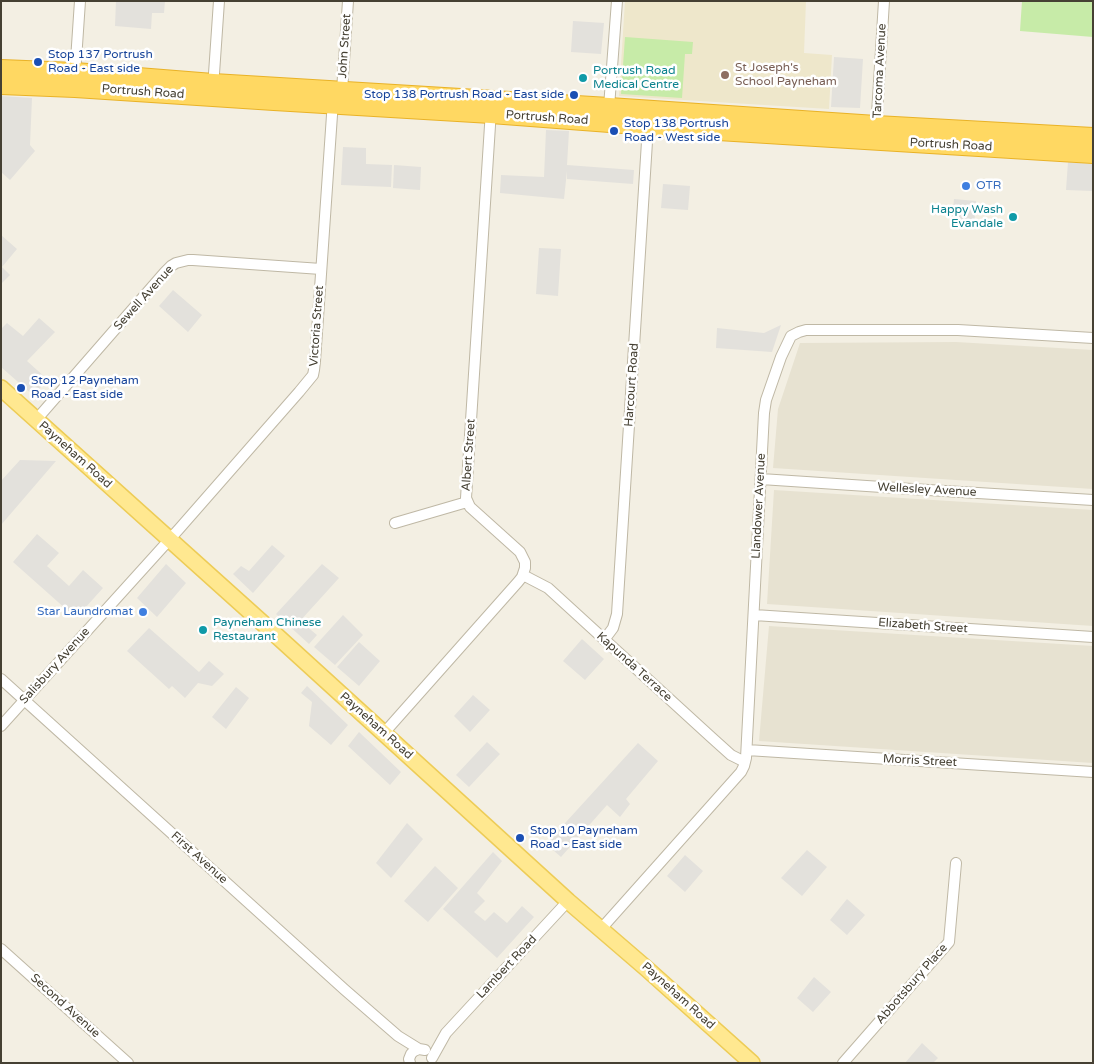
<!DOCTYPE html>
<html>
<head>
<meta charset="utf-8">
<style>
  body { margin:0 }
  #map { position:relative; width:1094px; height:1064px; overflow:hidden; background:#f3efe3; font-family:"Varela Round",sans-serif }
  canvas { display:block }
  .frame { position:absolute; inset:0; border:2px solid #454033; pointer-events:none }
</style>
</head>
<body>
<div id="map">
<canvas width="1094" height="1064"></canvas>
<div class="frame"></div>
</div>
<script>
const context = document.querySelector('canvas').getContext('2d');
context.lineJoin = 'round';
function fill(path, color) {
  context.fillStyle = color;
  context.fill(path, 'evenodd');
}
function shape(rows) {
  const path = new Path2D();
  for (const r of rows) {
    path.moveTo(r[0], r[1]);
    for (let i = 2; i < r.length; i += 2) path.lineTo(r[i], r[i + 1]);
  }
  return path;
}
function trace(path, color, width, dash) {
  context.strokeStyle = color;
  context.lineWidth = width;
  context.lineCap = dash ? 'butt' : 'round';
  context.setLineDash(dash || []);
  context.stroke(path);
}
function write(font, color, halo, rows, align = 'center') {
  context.font = font + ' "Varela Round",sans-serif';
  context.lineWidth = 5;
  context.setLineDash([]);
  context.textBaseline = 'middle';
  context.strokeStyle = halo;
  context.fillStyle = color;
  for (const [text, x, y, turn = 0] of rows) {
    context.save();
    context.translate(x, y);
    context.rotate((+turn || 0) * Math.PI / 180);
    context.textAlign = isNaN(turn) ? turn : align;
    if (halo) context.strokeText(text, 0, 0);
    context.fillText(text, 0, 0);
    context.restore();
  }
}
fill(shape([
  [956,342,1093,350,1093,489,773,468,778,409,800,343],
  [774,490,1093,510,1093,626,767,604],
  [769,626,1093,646,1093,763,759,741]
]), '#e7e2d1');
fill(shape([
  [625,1,806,1,804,53,832,55,829,109,619,96]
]), '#eee7cb');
fill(shape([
  [1022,1,1093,1,1093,37,1020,31],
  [625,37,693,42,692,54,685,54,682,98,621,94]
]), '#c7eba8');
fill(shape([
  [116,1,165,1,164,13,152,13,151,29,115,26],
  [573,21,604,23,601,54,571,52],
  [834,57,863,59,860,108,831,107],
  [1,96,32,98,30,145,35,151,10,180,1,172],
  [546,130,569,131,567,165,634,170,633,184,567,179,567,171,564,199,500,193,501,175,544,177],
  [343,147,366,148,366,164,392,165,391,187,341,185],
  [1068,162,1093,164,1093,191,1066,190],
  [394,165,421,167,420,190,393,188],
  [663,184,690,186,688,210,661,208],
  [954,199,976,201,974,226,952,224],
  [1,235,17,249,2,267,10,275,1,284],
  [539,248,561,249,558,296,536,294],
  [173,290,202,315,188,332,159,306],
  [39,318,55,332,27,361,47,379,34,396,1,367,1,329,7,323,23,336],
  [781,325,772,352,716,348,717,328,764,333],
  [20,460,56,461,1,525,1,481],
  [37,534,59,553,47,566,69,586,83,570,103,588,76,618,13,562],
  [272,545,285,556,253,593,233,574,241,566,249,571],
  [166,564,186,583,157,617,137,598],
  [322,564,339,578,300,621,317,635,309,644,276,614],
  [343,615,363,635,335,665,314,647],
  [149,628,199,672,209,661,224,674,212,686,198,683,185,698,172,686,169,689,127,651],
  [582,639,604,659,585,680,563,661],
  [359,642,380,661,359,686,337,667],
  [307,686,348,725,331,745,309,726,312,702,301,693],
  [236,687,249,698,226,729,212,717],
  [473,695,490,710,470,732,454,716],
  [359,732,401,772,390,785,348,746],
  [487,742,500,754,469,787,456,775],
  [638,743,658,761,626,799,630,804,620,817,607,805,561,857,546,844],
  [407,823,423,839,391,878,376,863],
  [807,850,827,867,802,896,781,878],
  [493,852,502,861,477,893,485,901,474,912,485,921,494,912,507,923,522,906,534,917,497,958,443,909],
  [685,855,703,871,685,892,667,876],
  [435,866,458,888,428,922,404,901],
  [847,899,865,915,847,935,830,920],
  [814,977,831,992,813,1012,797,998],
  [922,1043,938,1058,933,1063,905,1063]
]), '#e3e1dc');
const street = shape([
  [75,75,80,1],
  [213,88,219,1],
  [609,107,617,1],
  [876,130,884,1],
  [36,420,165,272,171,266,176,263,188,260,193,260,321,269],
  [761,479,912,489,1093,500],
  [395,523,467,502],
  [523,575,548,588,711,737,731,755,745,762],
  [754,615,1093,637],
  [604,640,613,628,617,614,648,126],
  [1,679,345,990,398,1036,419,1049],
  [1,726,179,529,299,392,313,375,314,370,315,361,332,115,333,105,342,91,348,1],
  [384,733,518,582,522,577,525,568,525,562,520,552,470,507,466,498,491,110],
  [747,750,1093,772],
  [601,929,741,772,744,766,746,758,764,413,766,400,781,357,791,336,799,332,806,330,958,330,1093,338],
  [1,949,128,1063],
  [432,1058,446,1033,568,901],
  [410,1063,409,1059,411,1054,414,1051,419,1049,425,1050],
  [843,1063,949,942,956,863]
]);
const primary = shape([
  [1,388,277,636,568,901,647,969,752,1063]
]);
const highway = shape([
  [1,69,75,72,213,83,609,107,876,125,1093,137],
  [1,85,75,88,274,101,491,114,702,130,1093,154]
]);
trace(street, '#bfb8a5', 12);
trace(primary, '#edcc57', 18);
trace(highway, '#e9b227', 20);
trace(street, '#fff', 10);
trace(primary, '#ffe890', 15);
trace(highway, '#ffd862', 18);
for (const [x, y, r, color] of [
  [38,62,5,"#1a4fb4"],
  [725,75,5,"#8d6e63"],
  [583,78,5,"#0f9aa8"],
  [574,95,5,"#1a4fb4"],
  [614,131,5,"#1a4fb4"],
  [966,186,5,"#3f7fe0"],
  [1013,217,5,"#0f9aa8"],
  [21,388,5,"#1a4fb4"],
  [143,612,5,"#3f7fe0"],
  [203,630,5,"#0f9aa8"],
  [520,838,5,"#1a4fb4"]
]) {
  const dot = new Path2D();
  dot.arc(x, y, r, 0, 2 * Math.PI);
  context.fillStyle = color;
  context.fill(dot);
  trace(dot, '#fff', 2);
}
write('12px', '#454033', '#fff', [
  ["John Street",345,46,-86],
  ["Tarcoma Avenue",880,71,-87],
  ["Portrush Road",143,92,4],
  ["Portrush Road",547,118,4],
  ["Portrush Road",951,145,3],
  ["Sewell Avenue",144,298,-48],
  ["Victoria Street",317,326,-86],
  ["Harcourt Road",632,385,-86],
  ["Payneham Road",75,455,42],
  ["Albert Street",469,455,-86],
  ["Wellesley Avenue",927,490,3],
  ["Llandower Avenue",759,506,-87],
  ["Elizabeth Street",923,626,4],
  ["Salisbury Avenue",55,666,-48],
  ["Kapunda Terrace",634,667,42],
  ["Payneham Road",376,726,42],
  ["Morris Street",920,761,3],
  ["First Avenue",199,858,42],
  ["Lambert Road",507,967,-47],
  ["Abbotsbury Place",912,984,-49],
  ["Payneham Road",678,996,42],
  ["Second Avenue",65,1006,42]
]);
write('12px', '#164399', '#fff', [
  ["Stop 137 Portrush",48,55],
  ["Road - East side",48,69],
  ["Stop 138 Portrush Road - East side",564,95,"right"],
  ["Stop 138 Portrush",624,124],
  ["Road - West side",624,138],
  ["Stop 12 Payneham",31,381],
  ["Road - East side",31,395],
  ["Stop 10 Payneham",530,831],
  ["Road - East side",530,845]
], 'left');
write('12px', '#785e54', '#fff', [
  ["St Joseph's",735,68],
  ["School Payneham",735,82]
], 'left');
write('12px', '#0d838f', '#fff', [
  ["Portrush Road",593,71],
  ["Medical Centre",593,85],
  ["Happy Wash",1003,210,"right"],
  ["Evandale",1003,224,"right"],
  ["Payneham Chinese",213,623],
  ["Restaurant",213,637]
], 'left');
write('12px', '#366cbe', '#fff', [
  ["OTR",976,186],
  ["Star Laundromat",133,612,"right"]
], 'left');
</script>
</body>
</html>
